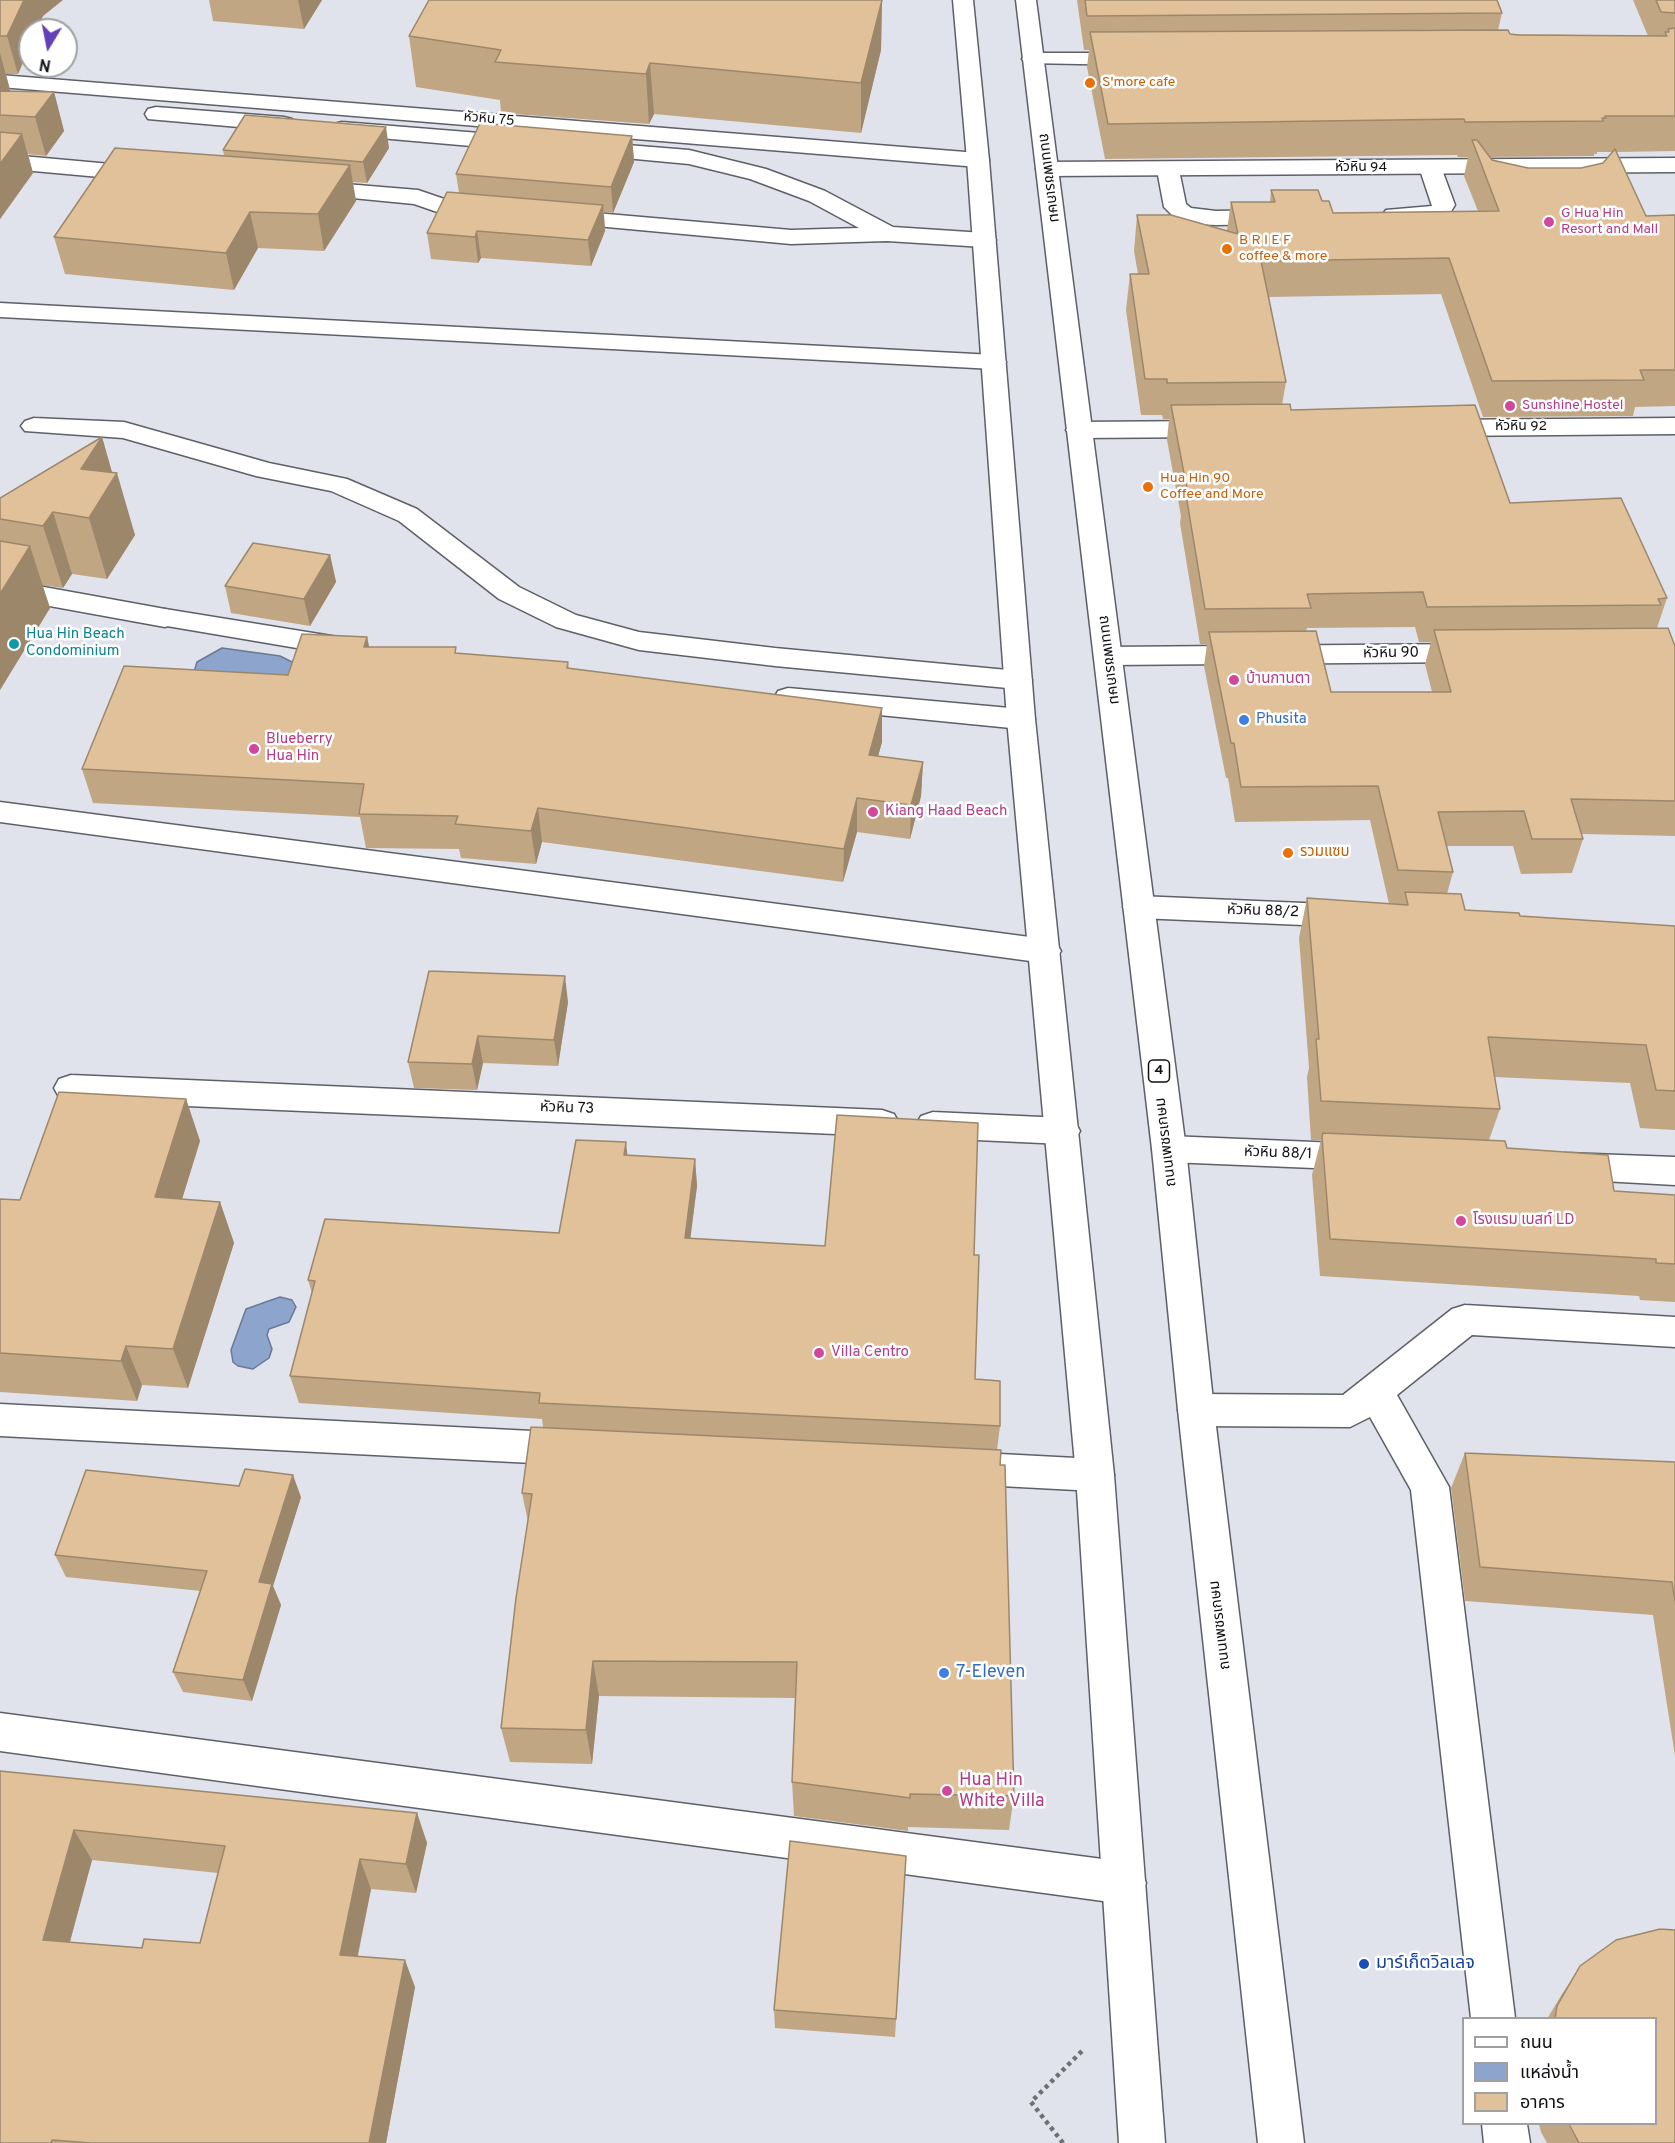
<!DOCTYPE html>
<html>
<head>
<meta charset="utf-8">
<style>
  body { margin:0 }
  #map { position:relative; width:1675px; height:2143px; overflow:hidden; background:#e0e2ec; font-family:Overpass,"Noto Sans Thai",sans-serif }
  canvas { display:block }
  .legend { position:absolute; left:1462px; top:2017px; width:195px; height:108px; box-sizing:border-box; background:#fff; border:2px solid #9fa0a1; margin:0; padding:8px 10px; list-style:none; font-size:18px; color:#101114 }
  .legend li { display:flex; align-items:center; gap:12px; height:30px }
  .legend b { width:30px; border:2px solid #9fa0a1 }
  .north { position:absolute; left:18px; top:18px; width:60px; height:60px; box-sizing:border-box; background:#fff; border:2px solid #9fa0a1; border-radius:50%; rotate:190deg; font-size:16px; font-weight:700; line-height:24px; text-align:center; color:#101114 }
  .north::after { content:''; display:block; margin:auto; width:21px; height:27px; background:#6140b9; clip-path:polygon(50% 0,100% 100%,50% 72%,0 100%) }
</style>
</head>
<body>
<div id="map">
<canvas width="1675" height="2143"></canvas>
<ul class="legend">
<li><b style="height:8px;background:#fff"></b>ถนน</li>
<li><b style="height:16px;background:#8da5cd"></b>แหล่งน้ำ</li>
<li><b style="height:16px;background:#e0c199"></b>อาคาร</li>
</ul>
<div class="north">N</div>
</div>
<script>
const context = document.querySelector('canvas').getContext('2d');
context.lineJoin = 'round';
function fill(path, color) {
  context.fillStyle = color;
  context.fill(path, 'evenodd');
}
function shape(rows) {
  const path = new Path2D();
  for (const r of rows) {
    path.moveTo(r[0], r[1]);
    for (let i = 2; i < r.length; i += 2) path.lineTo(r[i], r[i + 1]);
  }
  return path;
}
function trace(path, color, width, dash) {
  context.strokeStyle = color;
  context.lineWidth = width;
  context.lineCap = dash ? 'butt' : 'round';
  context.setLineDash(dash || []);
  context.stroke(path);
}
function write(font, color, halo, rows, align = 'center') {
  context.font = font + ' Overpass,"Noto Sans Thai",sans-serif';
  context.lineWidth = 5;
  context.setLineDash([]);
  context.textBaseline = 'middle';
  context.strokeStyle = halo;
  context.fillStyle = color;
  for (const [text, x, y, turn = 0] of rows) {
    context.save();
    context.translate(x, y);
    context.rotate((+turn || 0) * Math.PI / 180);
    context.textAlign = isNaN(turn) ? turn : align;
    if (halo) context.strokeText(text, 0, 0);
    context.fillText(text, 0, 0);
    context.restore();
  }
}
const water = shape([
  [222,648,280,656,300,666,296,675,193,675,197,662,222,648],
  [280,1297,292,1300,296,1307,289,1322,269,1329,267,1335,272,1349,269,1358,253,1369,238,1366,233,1362,231,1350,246,1309,280,1297]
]);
fill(water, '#8da5cd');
trace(water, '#687996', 1.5);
const lane = shape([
  [156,107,284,117,292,119,295,124,292,129,284,131,148,119,145,114,148,109,156,107],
  [342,122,517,136,525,138,528,143,525,148,517,150,334,134,331,129,334,124,342,122],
  [590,142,689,150,766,169,825,191,893,227,984,233,992,235,996,240,992,245,984,247,887,241,791,244,553,222,549,217,553,212,561,210,791,230,859,228,809,201,750,179,689,164,582,154,579,149,582,144,590,142],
  [0,154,144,167,152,169,155,174,152,179,144,181,0,168,0,154],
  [1430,160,1438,162,1441,167,1455,205,1448,216,1429,222,1386,220,1382,215,1386,210,1432,206,1419,167,1422,162,1430,160],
  [1168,163,1176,165,1179,170,1186,204,1191,208,1216,211,1273,210,1281,212,1285,217,1281,222,1273,224,1216,225,1195,224,1175,218,1164,207,1157,170,1160,165,1168,163],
  [309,181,418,190,450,201,493,206,496,211,493,216,485,218,446,215,414,204,301,193,298,188,301,183,309,181],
  [0,303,994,355,1003,357,1006,362,1003,367,994,369,0,317,0,303],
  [34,418,124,422,269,463,347,479,417,509,519,587,576,615,639,632,775,648,1018,671,1028,673,1032,680,1028,687,1018,689,775,666,639,650,556,627,499,599,399,521,331,491,256,476,123,438,25,431,21,426,25,421,34,418],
  [0,579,165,609,175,612,179,618,175,624,165,627,0,597,0,579],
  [0,802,1045,939,1056,943,1061,951,1056,959,1045,963,0,822,0,802],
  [1465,1305,1675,1317,1675,1347,1472,1335,1397,1395,1449,1487,1515,2018,1471,2018,1411,1490,1370,1417,1350,1427,1196,1426,1183,1421,1178,1410,1183,1399,1196,1394,1343,1395,1452,1309,1465,1305],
  [1482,2124,1527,2124,1530,2143,1484,2143,1482,2124]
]);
const street = shape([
  [1033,53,1133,53,1140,55,1144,59,1140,63,1133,65,1026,63,1022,59,1026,55,1033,53],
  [0,75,978,153,986,155,989,160,986,165,978,167,0,87,0,75],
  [1675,418,1675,434,1440,436,1431,433,1427,428,1431,423,1440,420,1675,418],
  [1211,421,1220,424,1224,429,1220,434,1211,437,1079,438,1070,435,1066,430,1070,425,1079,422,1211,421],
  [165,609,344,638,354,641,358,647,354,653,344,656,155,624,151,618,155,612,165,609],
  [1472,644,1482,647,1486,653,1482,659,1472,662,1108,665,1098,663,1094,656,1098,649,1108,647,1472,644],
  [788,688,1021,709,1031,712,1035,719,1031,726,1021,729,778,705,774,698,778,691,788,688],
  [1139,896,1350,905,1361,908,1366,916,1361,924,1350,927,1139,918,1128,915,1123,907,1128,899,1139,896],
  [71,1075,882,1110,894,1114,899,1123,894,1132,882,1136,71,1101,59,1097,54,1088,59,1079,71,1075],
  [933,1112,1063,1118,1075,1122,1080,1131,1075,1140,1063,1144,933,1138,921,1134,916,1125,921,1116,933,1112],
  [1169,1136,1362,1144,1374,1148,1379,1157,1374,1166,1362,1170,1169,1162,1157,1158,1152,1149,1157,1140,1169,1136],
  [1566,1153,1675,1157,1675,1185,1566,1179,1554,1176,1549,1166,1554,1156,1566,1153],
  [0,1404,572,1433,585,1438,591,1449,585,1460,572,1465,0,1436,0,1404],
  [962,1452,1095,1459,1108,1463,1114,1475,1108,1487,1095,1491,962,1484,949,1480,943,1468,949,1456,962,1452],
  [0,1713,1125,1862,1140,1868,1146,1883,1140,1898,1125,1904,0,1751,0,1713]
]);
const secondary = shape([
  [1675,158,1675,172,1047,176,1039,174,1036,169,1039,164,1047,162,1675,158]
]);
const primary = shape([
  [953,0,973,0,989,160,1035,719,1114,1475,1165,2143,1119,2143,1076,1475,1007,719,967,160,953,0],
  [1016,0,1036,0,1186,1149,1214,1410,1304,2143,1258,2143,1178,1410,1152,1149,1016,0]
]);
trace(lane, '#5e6068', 3);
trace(street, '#5e6068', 3);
trace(secondary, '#5e6068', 3);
trace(primary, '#5e6068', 3);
trace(shape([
  [1063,2143,1031,2102,1082,2051]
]), '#6e7076', 4.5, [4, 4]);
fill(lane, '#fff');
fill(street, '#fff');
fill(secondary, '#fff');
fill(primary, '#fff');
fill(shape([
  [0,0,43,16,30,30,30,46,18,74,6,74,10,90,10,91,54,92,64,131,46,156,28,154,33,173,0,219],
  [209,0,322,0,304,29,213,21],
  [882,0,881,50,861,133,654,114,649,124,501,113,500,100,416,87,409,36],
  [1077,0,1497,0,1502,13,1498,30,1510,34,1648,36,1633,0,1675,0,1675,151,1617,152,1646,216,1675,215,1675,406,1635,407,1633,416,1483,417,1441,294,1269,297,1286,382,1282,405,1291,410,1510,503,1667,598,1657,628,1675,646,1675,836,1582,834,1583,839,1572,873,1521,874,1513,846,1446,846,1453,872,1447,894,1465,910,1520,916,1675,926,1675,1130,1640,1128,1630,1083,1495,1077,1500,1109,1489,1140,1507,1148,1614,1191,1675,1195,1675,1302,1640,1300,1639,1296,1320,1276,1312,1175,1321,1140,1311,1140,1307,1077,1309,1068,1299,938,1307,898,1389,904,1370,820,1235,822,1228,778,1226,778,1204,666,1207,644,1200,644,1180,523,1181,516,1167,440,1169,419,1163,419,1162,415,1141,415,1126,310,1130,274,1138,274,1134,251,1137,215,1227,230,1231,202,1270,202,1271,190,1322,201,1333,213,1478,211,1464,176,1468,157,1458,157,1457,155,1105,159,1087,67,1089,50,1084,50],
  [1597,152,1613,152,1603,163,1581,168,1528,168,1492,160,1490,157,1594,156,1594,154,1597,154],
  [1415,627,1419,642,1431,642,1425,664,1432,692,1331,692,1306,631,1307,628],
  [632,136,634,162,613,213,604,212,605,231,591,266,481,258,478,263,431,259,427,233,459,193,456,174],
  [389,148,367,183,352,182,356,201,324,251,258,248,234,290,65,274,54,237,224,156,223,150],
  [102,437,112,473,135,535,107,579,72,574,63,588,42,585,50,608,0,690,0,498],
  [330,555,336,582,310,626,231,613,225,586],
  [367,637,369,647,568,662,569,669,882,708,882,742,878,756,923,762,921,796,910,839,857,832,843,882,542,842,536,864,461,858,459,849,366,848,360,817,93,803,82,769,288,675],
  [568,1002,558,1066,483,1063,477,1090,414,1088,408,1062],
  [186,1099,200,1141,182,1199,220,1202,234,1243,188,1388,142,1385,137,1401,0,1392,0,1199,20,1200],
  [628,1155,695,1159,697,1186,690,1238,974,1255,975,1379,1000,1426,997,1450,1000,1465,1014,1796,1009,1830,908,1827,908,1831,794,1816,792,1782,795,1698,599,1696,592,1764,510,1762,501,1728,528,1522,522,1493,543,1427,542,1419,299,1403,290,1376,312,1293,308,1280,559,1233],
  [1465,1453,1675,1462,1675,1756,1653,1615,1465,1601,1451,1488],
  [301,1497,273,1586,281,1605,252,1701,183,1692,173,1672,201,1591,66,1577,55,1555],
  [0,1771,417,1813,427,1843,416,1893,371,1889,358,1956,415,1987,386,2143,0,2143],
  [92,1860,218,1873,200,1943,142,1948,70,1942],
  [906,1856,895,2037,775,2028,774,2010],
  [1660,1929,1675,1930,1675,2143,1547,2143,1541,2132,1539,2124,1656,2124,1656,2019,1547,2019,1562,1994,1580,1966,1616,1940]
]), '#c1a684');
fill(shape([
  [24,0,63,0,43,16,37,30,30,30,30,46,18,74,7,36],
  [298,0,322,0,304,29],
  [882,0,881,50,861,133,861,83],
  [0,53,10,90,0,113],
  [650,63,654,114,649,124,646,74],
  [54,92,64,131,46,156,35,117],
  [386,127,389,148,367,183,363,162],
  [22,134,33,173,0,219,0,164],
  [632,136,634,162,613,213,611,187],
  [350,165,356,201,324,251,318,214],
  [603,205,605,231,591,266,588,240],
  [250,212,258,248,234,290,226,253],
  [477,231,481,258,478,263,475,237],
  [102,437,114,479,117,473,135,535,107,579,89,518,81,469],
  [53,512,72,574,63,588,43,526],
  [30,546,50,608,0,690,0,594],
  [330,555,336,582,310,626,304,599],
  [367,637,374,671,364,647],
  [882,708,882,742,869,789,869,755],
  [923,762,921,796,910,839,911,805],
  [857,798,857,832,843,882,844,849],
  [538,808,542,842,536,864,531,831],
  [565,976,568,1002,558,1066,554,1040],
  [478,1036,483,1063,477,1090,472,1064],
  [186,1099,200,1141,170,1238,155,1197],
  [626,1142,629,1170,624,1155],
  [695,1159,697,1186,687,1265,685,1238],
  [220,1202,234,1243,188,1388,173,1349],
  [126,1346,142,1385,137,1401,121,1361],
  [293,1475,301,1497,273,1586,281,1605,252,1701,243,1680,259,1582],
  [593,1661,599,1696,592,1764,586,1730],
  [417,1813,427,1843,416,1893,406,1864],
  [74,1830,92,1860,63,1967,43,1940],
  [360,1859,371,1889,352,1982,340,1955],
  [405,1960,415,1987,386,2143,369,2143]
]), '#9d876b');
const building = shape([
  [0,0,24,0,7,36,0,36,0,0],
  [429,0,882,0,861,83,650,63,646,74,495,62,501,50,409,36,429,0],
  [1085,0,1497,0,1502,13,1087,16,1085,0],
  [1656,0,1675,0,1675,13,1661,12,1656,0],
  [1675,28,1675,116,1605,116,1606,118,1602,118,1603,121,1465,122,1464,119,1108,124,1090,32,1508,30,1510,34,1518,35,1667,36,1665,32,1669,32,1668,29,1675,28],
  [0,91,54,92,35,117,0,115,0,91],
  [245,115,386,127,363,162,223,150,245,115],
  [480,123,632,136,611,187,456,174,480,123],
  [0,132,22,134,0,164,0,132],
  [1472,140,1477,140,1492,160,1528,168,1581,168,1603,163,1615,149,1646,216,1675,215,1675,370,1640,370,1644,380,1492,381,1449,258,1261,261,1286,382,1167,383,1167,379,1145,379,1130,274,1149,274,1137,215,1171,215,1238,234,1231,202,1275,202,1271,190,1318,190,1322,201,1329,201,1333,213,1499,211,1472,140],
  [115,148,350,165,318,214,250,212,226,253,54,237,115,148],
  [447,192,603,205,588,240,477,231,475,237,427,233,447,192],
  [1290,404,1291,410,1475,405,1510,503,1621,498,1667,598,1658,599,1661,605,1427,607,1423,592,1307,594,1311,608,1205,609,1185,489,1187,489,1171,405,1290,404],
  [102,437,81,469,117,473,89,518,53,512,43,526,0,519,0,498,102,437],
  [0,541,30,546,0,594,0,541],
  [253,543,330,555,304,599,225,586,253,543],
  [1668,628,1675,646,1675,801,1571,799,1583,839,1532,839,1524,811,1438,812,1453,872,1398,870,1378,786,1241,787,1234,743,1231,743,1209,632,1316,631,1331,692,1451,692,1434,630,1668,628],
  [302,634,367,637,364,647,456,647,455,653,568,662,567,668,882,708,869,755,923,762,911,805,857,798,844,849,538,808,531,831,455,824,458,816,359,814,364,784,82,769,124,666,288,675,302,634],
  [1405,892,1461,894,1465,910,1519,913,1520,916,1675,926,1675,1091,1656,1090,1646,1045,1488,1037,1500,1109,1321,1101,1316,1039,1319,1039,1307,898,1408,905,1405,892],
  [429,971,565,976,554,1040,478,1036,472,1064,408,1062,429,971],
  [59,1092,186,1099,155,1197,220,1202,173,1349,126,1346,121,1361,0,1353,0,1199,20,1200,59,1092],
  [837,1115,978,1123,974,1255,979,1255,975,1379,1000,1381,1000,1426,539,1403,540,1393,290,1376,315,1281,308,1280,325,1219,559,1233,576,1140,626,1142,624,1155,695,1159,685,1238,825,1246,837,1115],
  [1323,1133,1505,1141,1507,1148,1608,1155,1614,1191,1675,1195,1675,1264,1656,1263,1656,1259,1330,1239,1322,1137,1323,1133],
  [531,1427,1001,1450,1000,1465,1005,1465,1014,1796,910,1794,910,1798,792,1782,797,1662,593,1661,586,1730,501,1728,516,1598,532,1494,522,1493,531,1427],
  [1465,1453,1675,1462,1675,1601,1672,1582,1480,1567,1465,1453],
  [245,1469,293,1475,259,1582,272,1584,243,1680,173,1672,207,1571,55,1555,86,1470,239,1486,245,1469],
  [0,1771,417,1813,406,1864,360,1859,340,1955,405,1960,369,2143,91,2143,52,2140,51,2143,0,2143,0,1771],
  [74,1830,225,1846,200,1943,144,1939,142,1948,43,1940,74,1830],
  [790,1841,906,1856,896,2019,774,2010,790,1841],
  [1660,1929,1675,1930,1675,2143,1579,2143,1569,2124,1656,2124,1656,2019,1555,2019,1557,2006,1580,1966,1616,1940,1660,1929]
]);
fill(building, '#e0c199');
trace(building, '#9d876b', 1.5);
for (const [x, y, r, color] of [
  [1090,83,6,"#e8710a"],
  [1549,222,6,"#d1479c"],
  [1227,249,6,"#e8710a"],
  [1510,406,6,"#d1479c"],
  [1148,487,6,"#e8710a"],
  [14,644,6,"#0f9aa8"],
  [1234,680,6,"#d1479c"],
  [1244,720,6,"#3f7fe0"],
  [254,749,6,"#d1479c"],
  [873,812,6,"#d1479c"],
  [1288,853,6,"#e8710a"],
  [1461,1221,6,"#d1479c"],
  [819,1353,6,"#d1479c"],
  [944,1673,6,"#3f7fe0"],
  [947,1791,6,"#d1479c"],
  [1364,1964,6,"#1a4fb4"]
]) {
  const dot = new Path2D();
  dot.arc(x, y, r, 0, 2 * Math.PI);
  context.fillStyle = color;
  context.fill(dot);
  trace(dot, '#fff', 2);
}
write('14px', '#c56008', '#fff', [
  ["S'more cafe",1102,83],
  ["B R I E F",1239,241],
  ["coffee & more",1239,257],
  ["Hua Hin 90",1160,479],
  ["Coffee and More",1160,495]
], 'left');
write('14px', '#101114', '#fff', [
  ["หัวหิน 75",489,120,5],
  ["หัวหิน 94",1361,168],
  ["หัวหิน 92",1521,427]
]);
write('14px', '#b23c85', '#fff', [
  ["G Hua Hin",1561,214],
  ["Resort and Mall",1561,230],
  ["Sunshine Hostel",1522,406]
], 'left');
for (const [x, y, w] of [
  [1159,1071,21]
]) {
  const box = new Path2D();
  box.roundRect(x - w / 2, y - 11, w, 22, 4.5);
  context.fillStyle = '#fff';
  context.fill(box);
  trace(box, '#101114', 1.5);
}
write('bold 14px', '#101114', null, [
  ["4",1159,1071]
]);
write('15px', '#101114', '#fff', [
  ["ถนนเพชรเกษม",1048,178,83],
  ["หัวหิน 90",1391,654,-1],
  ["ถนนเพชรเกษม",1108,660,83],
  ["หัวหิน 88/2",1263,912,2],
  ["หัวหิน 73",567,1109,2],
  ["ถนนเพชรเกษม",1167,1142,-97],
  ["หัวหิน 88/1",1278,1154,2],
  ["ถนนเพชรเกษม",1221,1625,-97]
]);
write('15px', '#0d838f', '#fff', [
  ["Hua Hin Beach",26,635],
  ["Condominium",26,652]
], 'left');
write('15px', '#b23c85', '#fff', [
  ["บ้านกานตา",1246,680],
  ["Blueberry",266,740],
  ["Hua Hin",266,757],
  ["Kiang Haad Beach",885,812],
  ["โรงแรม เบสท์ LD",1473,1221],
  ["Villa Centro",831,1353]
], 'left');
write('15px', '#366cbe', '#fff', [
  ["Phusita",1256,720]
], 'left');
write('15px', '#c56008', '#fff', [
  ["รวมแซบ",1300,853]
], 'left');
write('18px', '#366cbe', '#fff', [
  ["7-Eleven",956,1673]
], 'left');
write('18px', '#b23c85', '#fff', [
  ["Hua Hin",959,1781],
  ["White Villa",959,1802]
], 'left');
write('18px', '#164399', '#fff', [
  ["มาร์เก็ตวิลเลจ",1376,1964]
], 'left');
</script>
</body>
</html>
